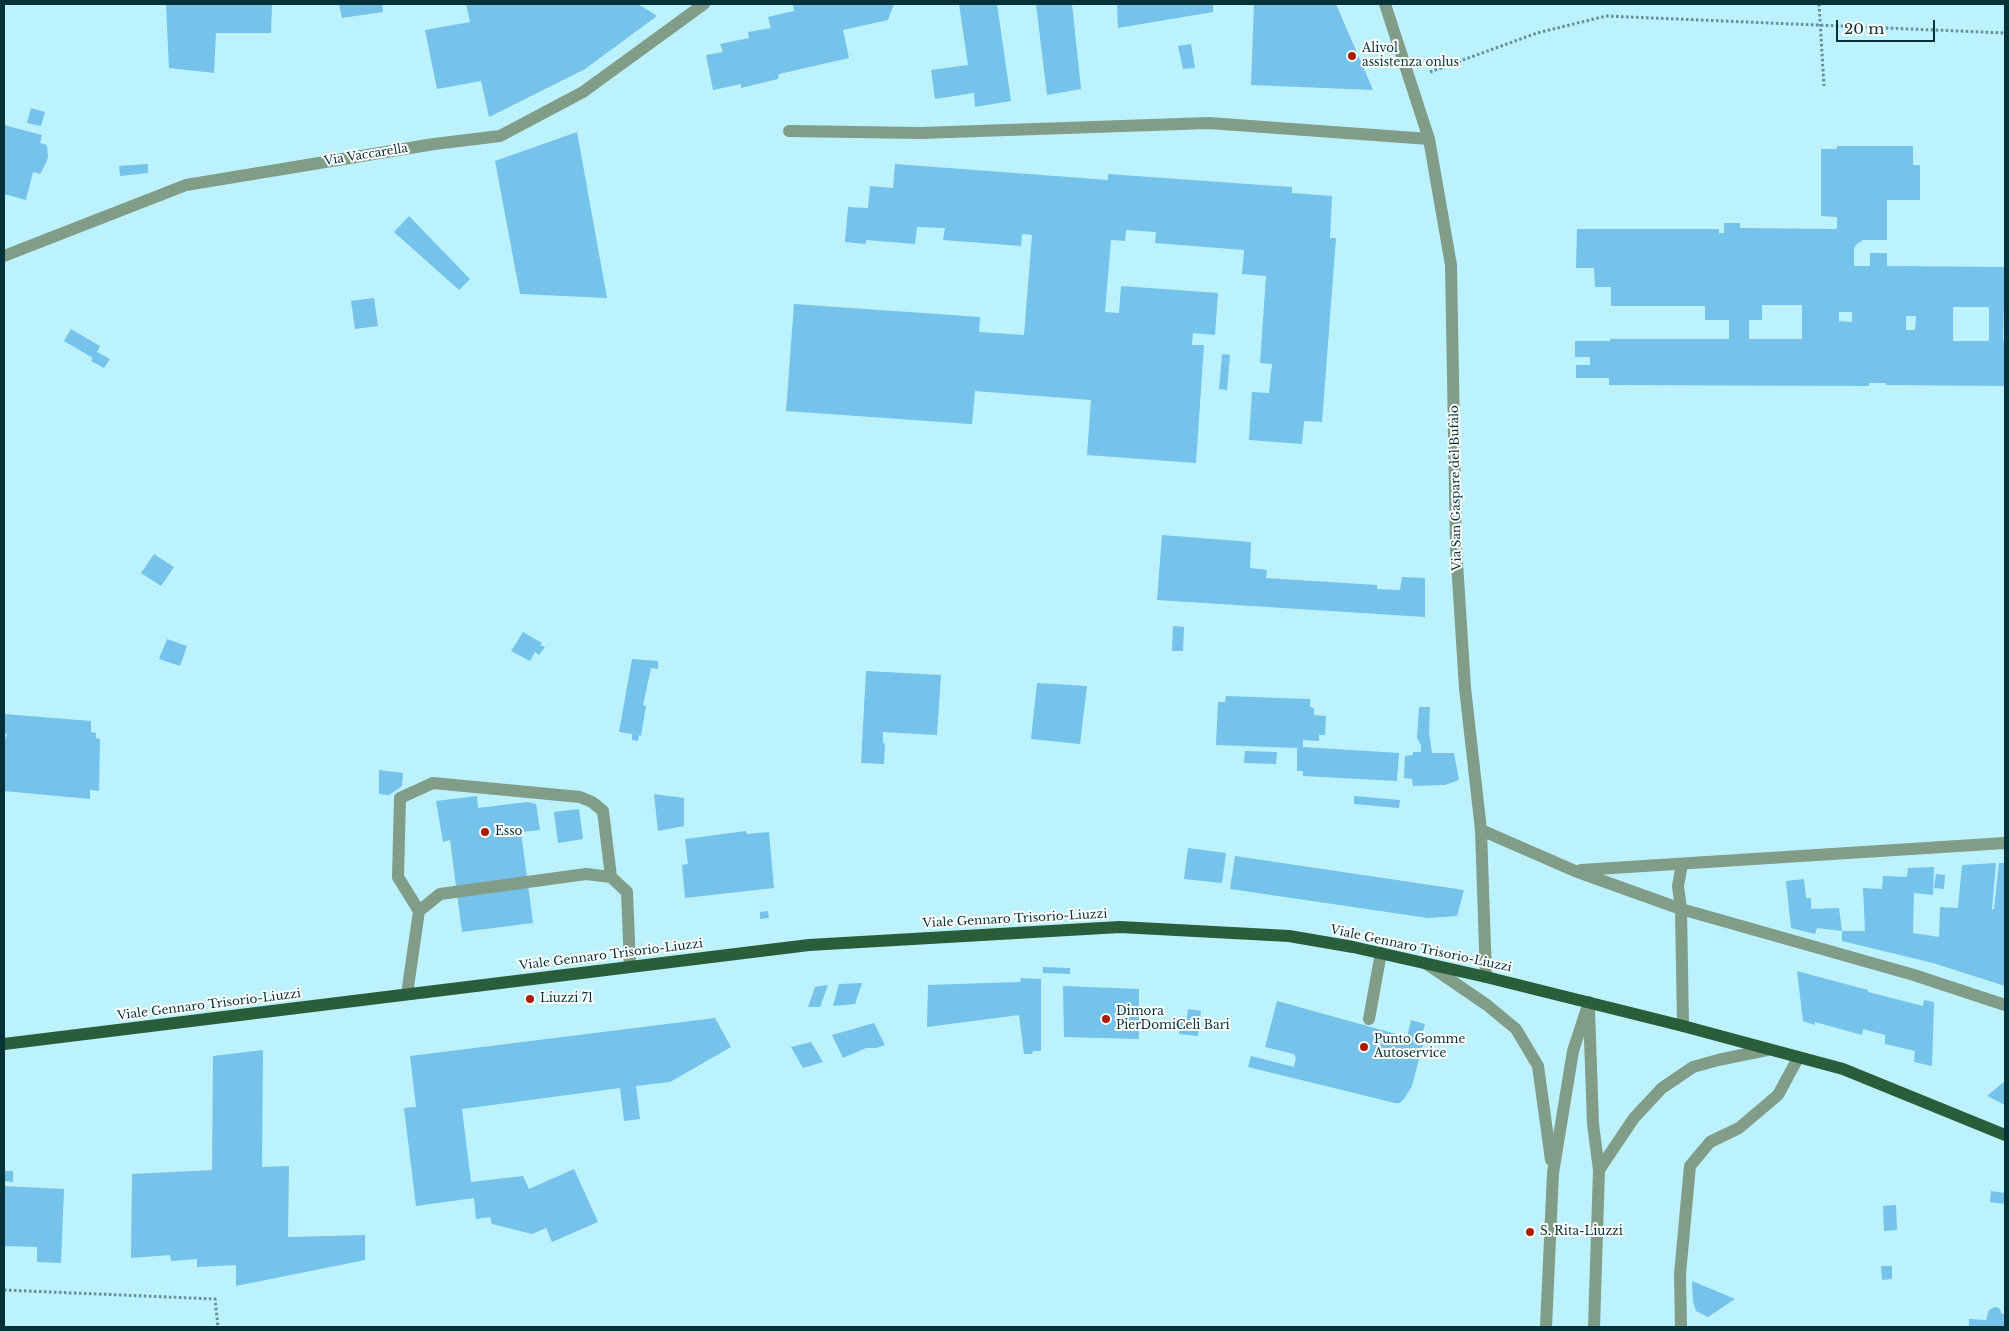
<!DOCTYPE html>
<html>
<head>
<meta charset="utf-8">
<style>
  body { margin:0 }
  #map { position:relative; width:2009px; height:1331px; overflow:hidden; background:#bcf2fe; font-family:"Libre Baskerville",serif }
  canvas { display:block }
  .frame { position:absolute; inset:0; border:5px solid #053239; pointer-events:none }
  .scale { position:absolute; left:1836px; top:20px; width:99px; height:22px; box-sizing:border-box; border:2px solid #053239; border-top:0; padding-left:6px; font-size:15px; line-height:18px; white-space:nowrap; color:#053239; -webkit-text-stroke:4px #fff; paint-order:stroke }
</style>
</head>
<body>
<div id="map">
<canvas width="2009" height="1331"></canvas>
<div class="frame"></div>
<div class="scale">20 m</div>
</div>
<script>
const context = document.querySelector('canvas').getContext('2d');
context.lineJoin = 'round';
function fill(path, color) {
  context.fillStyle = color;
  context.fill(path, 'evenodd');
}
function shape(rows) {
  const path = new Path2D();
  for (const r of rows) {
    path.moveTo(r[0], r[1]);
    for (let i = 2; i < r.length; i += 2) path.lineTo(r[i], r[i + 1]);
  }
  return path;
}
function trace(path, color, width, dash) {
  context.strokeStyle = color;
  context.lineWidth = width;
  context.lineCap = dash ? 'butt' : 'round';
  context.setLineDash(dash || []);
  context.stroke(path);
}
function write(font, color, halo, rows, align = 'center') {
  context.font = font + ' "Libre Baskerville",serif';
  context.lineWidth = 4;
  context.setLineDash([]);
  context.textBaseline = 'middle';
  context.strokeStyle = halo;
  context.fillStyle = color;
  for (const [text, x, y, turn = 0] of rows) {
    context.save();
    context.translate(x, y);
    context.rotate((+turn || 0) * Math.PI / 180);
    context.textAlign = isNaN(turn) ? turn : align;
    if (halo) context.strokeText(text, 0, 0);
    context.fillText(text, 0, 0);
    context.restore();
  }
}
fill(shape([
  [166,4,272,4,271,33,216,33,214,73,169,68],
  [339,4,382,4,383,12,342,18],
  [466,4,638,4,657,16,585,69,489,117,481,81,437,89,425,30,470,22],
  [793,4,894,4,888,20,843,30,849,58,779,74,778,79,741,88,741,84,713,90,706,55,723,52,720,44,749,38,748,32,771,28,768,17,794,11],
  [959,4,997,4,1011,101,975,107,974,93,935,99,931,70,968,65],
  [1036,4,1072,4,1081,89,1047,95],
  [1117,4,1213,4,1213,12,1118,28],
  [1254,4,1336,4,1373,90,1251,85],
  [1191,44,1195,68,1183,69,1178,46],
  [31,108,45,112,41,126,27,123],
  [4,125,42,135,40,143,47,145,48,157,46,163,40,174,33,172,26,200,4,194],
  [577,132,607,298,520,294,495,161],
  [1837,146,1913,146,1913,165,1920,165,1920,200,1887,200,1887,240,1863,240,1857,244,1854,248,1854,266,1870,266,1870,253,1887,253,1887,266,2005,267,2003,341,2005,341,2005,386,1886,385,1886,383,1869,383,1869,386,1609,385,1609,378,1576,378,1576,365,1590,365,1590,357,1575,357,1575,341,1610,341,1610,339,1729,339,1729,320,1705,320,1705,306,1611,306,1611,287,1595,287,1594,268,1576,268,1577,229,1719,229,1719,233,1724,233,1724,223,1740,223,1740,228,1837,229,1837,217,1821,216,1821,149,1837,149],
  [1762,305,1802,305,1802,339,1749,339,1749,320,1762,320],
  [1953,307,1989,307,1989,341,1953,341],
  [1839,312,1852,312,1852,322,1839,321],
  [1906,316,1916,316,1915,330,1906,330],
  [148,164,148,173,120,176,119,166],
  [895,164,1108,180,1108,174,1262,185,1292,187,1292,193,1332,196,1330,238,1336,238,1322,422,1304,421,1302,444,1249,440,1252,392,1269,393,1272,364,1260,363,1266,276,1242,274,1244,250,1155,243,1156,232,1126,230,1125,241,1111,240,1105,312,1119,313,1121,286,1218,293,1215,335,1193,333,1192,345,1204,345,1196,463,1087,455,1091,400,975,391,972,424,970,424,786,411,794,304,980,317,979,332,1024,335,1032,235,1022,234,1021,246,943,240,945,228,917,227,915,244,866,240,866,244,845,242,848,207,868,208,870,186,893,188],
  [409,216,470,279,459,290,394,232],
  [374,298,378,326,355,329,351,301],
  [71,329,100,346,97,352,110,359,104,368,91,361,93,358,64,341],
  [1222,354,1230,355,1227,390,1219,389],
  [1162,535,1251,542,1250,568,1267,570,1266,578,1377,585,1377,589,1400,590,1402,577,1425,578,1425,617,1157,600],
  [154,554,174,567,161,586,141,573],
  [1173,626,1184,627,1183,651,1172,651],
  [523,632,542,643,540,645,545,647,539,655,535,652,530,661,511,651],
  [167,639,187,646,180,666,159,659],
  [632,659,658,661,658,669,651,668,643,705,646,706,641,736,639,735,638,741,632,740,632,734,619,732],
  [866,671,941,675,937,735,883,732,883,743,885,744,884,764,861,763],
  [1037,683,1087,686,1080,744,1031,739],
  [1226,696,1310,699,1310,707,1314,708,1314,715,1326,716,1325,735,1319,735,1319,741,1303,740,1303,747,1399,753,1397,781,1303,776,1303,771,1297,771,1297,748,1216,745,1218,702,1225,702],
  [1419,707,1430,707,1429,732,1432,753,1454,753,1459,780,1445,785,1413,786,1412,779,1404,778,1405,756,1413,755,1413,752,1421,752,1421,745,1417,738],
  [4,714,91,721,91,732,96,733,96,738,100,739,99,791,90,790,90,799,4,791,4,740,5,740,7,734,4,734],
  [1245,751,1277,752,1276,764,1244,763],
  [379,770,403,773,402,786,389,795,379,794],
  [654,794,684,798,684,826,658,831],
  [477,796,478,808,527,802,536,804,540,830,521,832,533,923,462,932,450,840,443,842,436,801],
  [1354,796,1400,800,1399,808,1354,804],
  [579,809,583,839,558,843,554,812],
  [746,831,747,834,769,832,774,888,685,898,682,865,688,864,685,839],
  [1188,848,1226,853,1222,883,1184,879],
  [1235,856,1464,890,1457,916,1428,918,1230,889],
  [1996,863,1992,909,1994,909,1999,863,2005,863,2005,986,1933,963,1842,941,1842,931,1865,931,1863,888,1882,889,1883,876,1907,877,1908,868,1934,867,1933,895,1914,893,1913,933,1939,937,1940,907,1958,908,1962,865],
  [1936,874,1945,875,1944,889,1934,888],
  [1804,879,1806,898,1811,898,1811,909,1839,908,1842,931,1817,928,1815,934,1791,928,1786,881],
  [768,911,769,918,760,919,760,912],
  [1043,967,1070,968,1070,974,1043,973],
  [1797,971,1868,990,1868,992,1923,1006,1924,1000,1934,1002,1932,1066,1914,1062,1915,1051,1885,1044,1885,1035,1863,1029,1862,1035,1815,1022,1815,1025,1803,1021],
  [1021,978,1041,979,1041,1051,1033,1051,1032,1054,1024,1054,1019,1015,927,1027,928,985,1020,982],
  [862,983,855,1004,833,1006,839,984],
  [828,985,820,1007,808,1007,815,987],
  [1063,986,1139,989,1139,1039,1064,1037],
  [1277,1001,1407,1037,1411,1020,1425,1024,1421,1039,1424,1040,1412,1086,1404,1099,1400,1103,1395,1103,1248,1067,1251,1056,1294,1067,1296,1058,1294,1054,1265,1047],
  [1188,1009,1201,1011,1198,1036,1179,1034,1181,1017,1187,1018],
  [715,1018,731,1047,670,1082,636,1086,640,1119,624,1121,620,1088,462,1109,471,1182,523,1176,529,1189,574,1169,598,1222,552,1242,546,1228,532,1234,492,1224,490,1217,476,1219,474,1198,416,1206,404,1108,416,1107,410,1056],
  [874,1023,885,1045,876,1048,866,1048,843,1058,832,1035],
  [811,1042,823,1062,803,1068,791,1047],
  [263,1050,262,1167,289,1166,288,1237,365,1235,365,1260,236,1286,236,1265,197,1267,197,1259,171,1261,170,1255,131,1258,132,1174,212,1170,213,1056],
  [2005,1081,2005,1105,1987,1096],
  [4,1171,13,1171,13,1182,4,1181],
  [4,1186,64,1189,61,1263,37,1262,37,1247,4,1246],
  [1991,1191,2005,1193,2005,1204,1990,1202],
  [1896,1205,1897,1230,1884,1231,1883,1206],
  [1881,1266,1892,1266,1892,1279,1882,1280],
  [1692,1281,1735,1299,1708,1317,1696,1311,1693,1302],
  [1995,1307,1999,1308,2002,1314,2005,1314,2005,1327,1969,1327,1969,1319,1986,1320,1989,1310]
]), '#75c2ea');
trace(shape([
  [1819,4,1824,86],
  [1430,72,1537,33,1606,16,2005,33],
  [4,1290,215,1299,218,1327]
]), '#5f919a', 3, [2.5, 2.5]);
trace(shape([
  [1385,4,1429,139,1451,265,1456,547,1465,688,1481,830,1486,977],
  [789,131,921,133,1209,123,1429,139],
  [4,256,186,185,434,144,500,136,583,92,704,4],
  [1481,830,1575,871,1681,909,1914,975,2005,1005],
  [1682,864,1678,886,1681,909,1683,1026],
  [1581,870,2005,843],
  [419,911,398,877,400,798,433,783,580,797,592,802,603,811,611,877],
  [1427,964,1487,1005,1516,1029,1538,1066,1551,1160],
  [407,994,419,911,440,894,586,874,611,877,627,892,630,966],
  [1589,1010,1593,1124,1599,1170,1594,1327],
  [1369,1019,1381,953],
  [1599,1170,1634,1118,1662,1088,1693,1067,1718,1060,1767,1050],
  [1546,1327,1553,1173,1573,1051,1589,1002],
  [1681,1327,1680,1274,1690,1166,1710,1142,1739,1128,1778,1095,1798,1058]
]), '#819c87', 12);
trace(shape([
  [4,1044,809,945,1120,927,1289,936,1353,947,1486,977,1683,1026,1843,1069,2005,1135]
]), '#2a5d3a', 12);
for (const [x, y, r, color] of [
  [1352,56,5,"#aa1b00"],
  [485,832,5,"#aa1b00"],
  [530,999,5,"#aa1b00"],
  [1106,1019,5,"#aa1b00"],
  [1364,1047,5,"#aa1b00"],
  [1530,1232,5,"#aa1b00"]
]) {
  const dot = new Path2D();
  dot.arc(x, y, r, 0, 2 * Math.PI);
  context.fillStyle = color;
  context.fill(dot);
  trace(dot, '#fff', 2);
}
write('12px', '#053239', '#fff', [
  ["Alivol",1362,49],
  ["assistenza onlus",1362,63],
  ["Esso",495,832],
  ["Liuzzi 71",540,999],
  ["Dimora",1116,1012],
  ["PierDomiCeli Bari",1116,1026],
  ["Punto Gomme",1374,1040],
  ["Autoservice",1374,1054],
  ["S. Rita-Liuzzi",1540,1232]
], 'left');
write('12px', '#053239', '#fff', [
  ["Via Vaccarella",366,155,-9],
  ["Via San Gaspare del Bufalo",1456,488,-91],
  ["Viale Gennaro Trisorio-Liuzzi",1015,919,-3],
  ["Viale Gennaro Trisorio-Liuzzi",1421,949,12],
  ["Viale Gennaro Trisorio-Liuzzi",611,955,-7],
  ["Viale Gennaro Trisorio-Liuzzi",209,1005,-7]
]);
</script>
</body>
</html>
